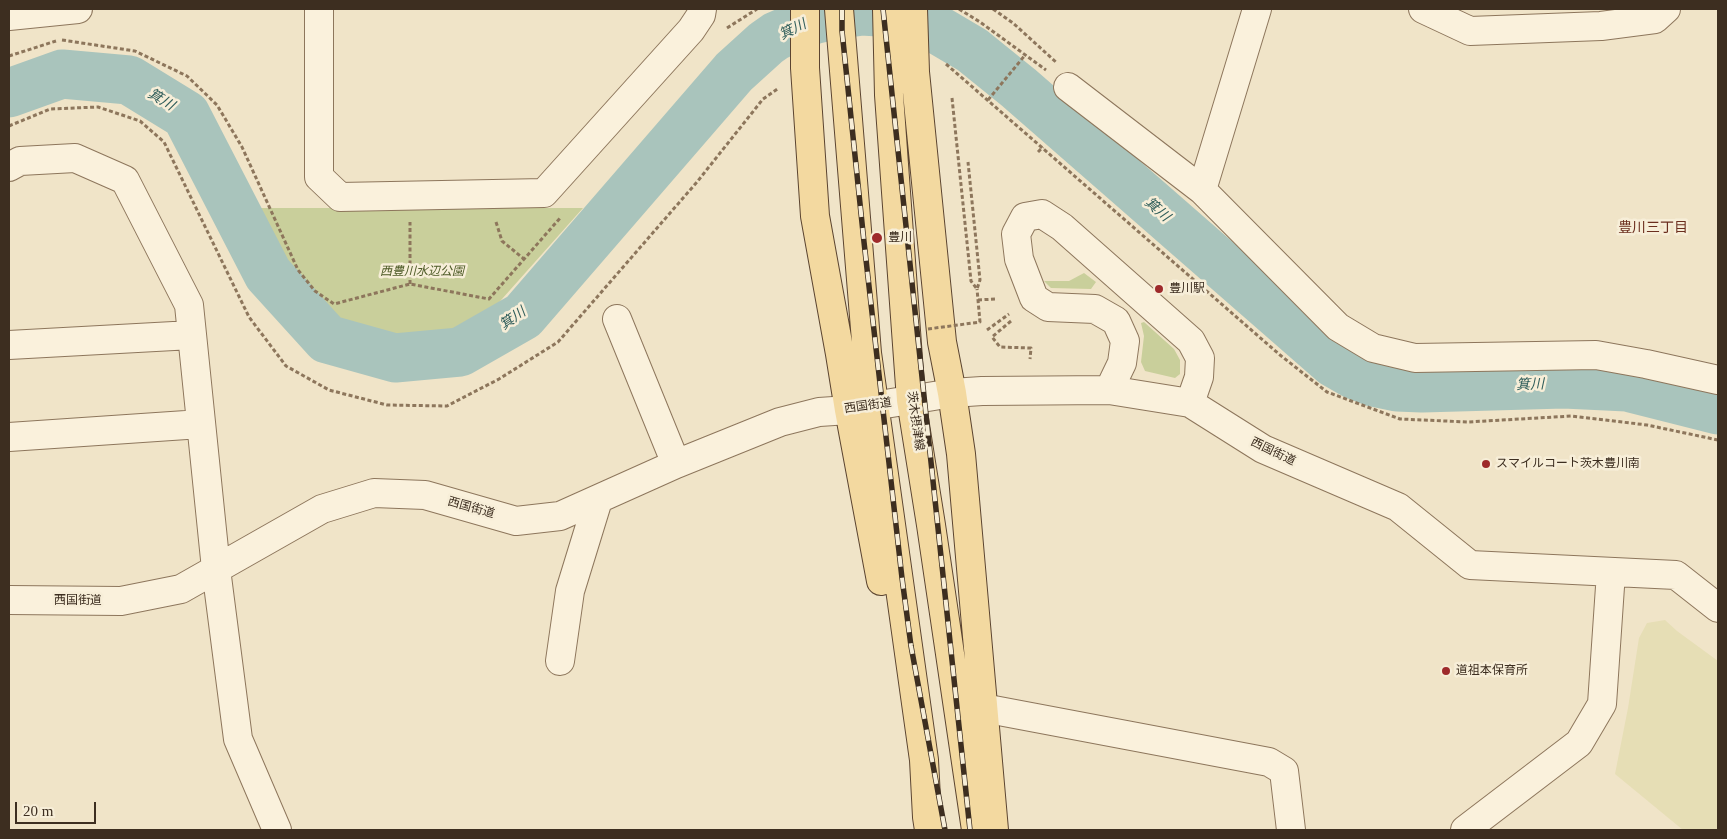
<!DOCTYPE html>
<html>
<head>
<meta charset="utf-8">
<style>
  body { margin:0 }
  #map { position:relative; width:1727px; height:839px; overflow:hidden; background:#f0e4c8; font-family:"Times New Roman",serif }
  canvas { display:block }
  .frame { position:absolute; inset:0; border:10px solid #3d2e20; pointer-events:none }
  .scale { position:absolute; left:15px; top:802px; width:81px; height:22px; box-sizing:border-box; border:2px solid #3d2e20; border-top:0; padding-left:6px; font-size:15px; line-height:18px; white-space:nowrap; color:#3d2e20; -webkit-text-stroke:4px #f7eed8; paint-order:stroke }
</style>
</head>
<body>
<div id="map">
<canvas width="1727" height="839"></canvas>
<div class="frame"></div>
<div class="scale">20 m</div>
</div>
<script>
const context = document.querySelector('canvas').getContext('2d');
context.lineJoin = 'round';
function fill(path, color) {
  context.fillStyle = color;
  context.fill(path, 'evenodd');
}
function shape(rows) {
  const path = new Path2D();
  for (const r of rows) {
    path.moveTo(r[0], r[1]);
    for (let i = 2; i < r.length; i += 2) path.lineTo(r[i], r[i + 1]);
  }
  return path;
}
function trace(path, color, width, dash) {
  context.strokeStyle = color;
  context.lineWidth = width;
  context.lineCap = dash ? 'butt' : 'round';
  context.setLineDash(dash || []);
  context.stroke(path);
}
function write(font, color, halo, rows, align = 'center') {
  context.font = font + ' "Times New Roman","Noto Sans JP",serif';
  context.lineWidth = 5;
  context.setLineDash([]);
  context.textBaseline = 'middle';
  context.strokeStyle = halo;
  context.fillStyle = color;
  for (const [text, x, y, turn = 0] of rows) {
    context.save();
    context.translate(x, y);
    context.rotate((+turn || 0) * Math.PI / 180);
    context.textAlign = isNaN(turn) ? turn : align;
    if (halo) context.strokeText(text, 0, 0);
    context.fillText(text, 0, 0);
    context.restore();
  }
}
fill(shape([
  [1665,620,1677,631,1718,661,1718,830,1683,830,1615,774,1628,708,1639,638,1647,623]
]), '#e6deb5');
fill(shape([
  [260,208,583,208,494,308,465,327,427,336,382,334,329,327,292,275],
  [1084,273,1096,282,1091,289,1051,288,1044,281,1069,281],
  [1144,322,1174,349,1180,360,1180,374,1175,378,1145,371,1141,362,1144,336,1141,323]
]), '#c9cf9b');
trace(shape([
  [9,93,62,74,129,80,186,115,268,274,327,339,395,358,460,352,523,316,734,72,766,43,776,36,813,20,834,15,862,11,879,12,933,27,972,50,1019,88,1334,363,1355,375,1373,382,1397,387,1422,388,1564,384,1627,387,1718,410]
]), '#a9c4bc', 49);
const minor = shape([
  [319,9,319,177,340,197,544,193,691,30,701,15,702,9],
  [1423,9,1470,31,1601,26,1655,19,1666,9],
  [9,16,78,9],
  [1068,87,1202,190,1338,327,1373,348,1415,358,1596,355,1646,364,1718,380],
  [9,167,20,161,75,158,125,180,189,305,216,569,238,739,277,830],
  [1202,190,1257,9],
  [617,319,676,464],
  [9,345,192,335],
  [1109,390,1122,363,1125,341,1116,321,1095,309,1048,307,1034,298,1019,259,1016,234,1025,217,1042,214,1062,227,1191,341,1200,358,1199,377,1190,403],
  [9,437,201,424],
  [9,600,121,601,181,589,322,509,374,493,425,495,516,521,560,516,676,464,780,422,819,412,849,410,952,393,982,391,1109,390,1190,403,1263,449,1398,507,1470,565,1676,575,1718,608],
  [560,661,570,591,598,500],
  [983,708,1269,762,1284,771,1291,830],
  [1465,830,1579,743,1602,704,1611,572]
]);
const major = shape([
  [805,9,805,68,815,216,840,354,849,410,881,581],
  [839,9,867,353,915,696,924,760,927,817,929,830],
  [887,9,889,95,911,400,931,525,976,830],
  [913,9,915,72,942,342,952,393,961,454,994,830]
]);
trace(minor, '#8d765c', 30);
trace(major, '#5b4430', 30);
trace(shape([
  [959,9,980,22,1046,70],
  [993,9,1013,23,1057,63],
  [727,28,757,9],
  [62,40,135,51,187,76,217,105,242,147,298,270,315,291,334,304,410,284,489,299,561,217],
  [9,56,56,41],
  [946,64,1280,355,1327,392,1400,419,1468,422,1571,416,1647,425,1718,440],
  [952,98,971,281,977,289,980,280,968,162],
  [988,100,1026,54],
  [9,126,50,109,98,107,140,121,164,142,249,317,286,366,329,390,387,405,447,406,499,379,558,342,697,182,763,99,779,88],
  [1038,152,1043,147],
  [496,222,502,241,524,259],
  [410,284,410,222],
  [978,300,995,299],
  [1011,321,992,337,1000,347,1031,348,1030,359],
  [987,330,1009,314]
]), '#8d765c', 3, [4, 2.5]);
trace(minor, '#faf1dc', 28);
trace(major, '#f3d9a0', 28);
const rail = shape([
  [842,9,842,31,864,242,902,578,911,646,945,830],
  [883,9,970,830]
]);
trace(rail, '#3d2e20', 5.5);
trace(rail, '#f7eed8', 4, [11]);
trace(shape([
  [928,329,980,322,977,289]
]), '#8d765c', 3, [4, 2.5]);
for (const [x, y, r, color] of [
  [877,238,6,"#9e2a2b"],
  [1159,289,5,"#9e2a2b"],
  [1486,464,5,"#9e2a2b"],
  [1446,671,5,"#9e2a2b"]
]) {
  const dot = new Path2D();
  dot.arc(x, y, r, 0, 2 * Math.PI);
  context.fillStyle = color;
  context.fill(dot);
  trace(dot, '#f7eed8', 2);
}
write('12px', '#3d2e20', '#f7eed8', [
  ["豊川",888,238],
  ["豊川駅",1169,289],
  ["スマイルコート茨木豊川南",1496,464],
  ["道祖本保育所",1456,671]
], 'left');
write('italic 12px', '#4d5a26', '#f7eed8', [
  ["西豊川水辺公園",422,272]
]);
write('12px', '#3d2e20', '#f7eed8', [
  ["西国街道",868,406,-8],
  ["茨木摂津線",915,421,82],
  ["西国街道",1273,452,26],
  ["西国街道",471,508,16],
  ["西国街道",78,601]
]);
write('italic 14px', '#2f5d5a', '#f7eed8', [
  ["箕川",793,30,-26],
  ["箕川",161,100,31],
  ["箕川",1157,210,41],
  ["箕川",513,319,-35],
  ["箕川",1530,385,-2]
]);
write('14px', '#6b2e1e', '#f7eed8', [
  ["豊川三丁目",1653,228]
]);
</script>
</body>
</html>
